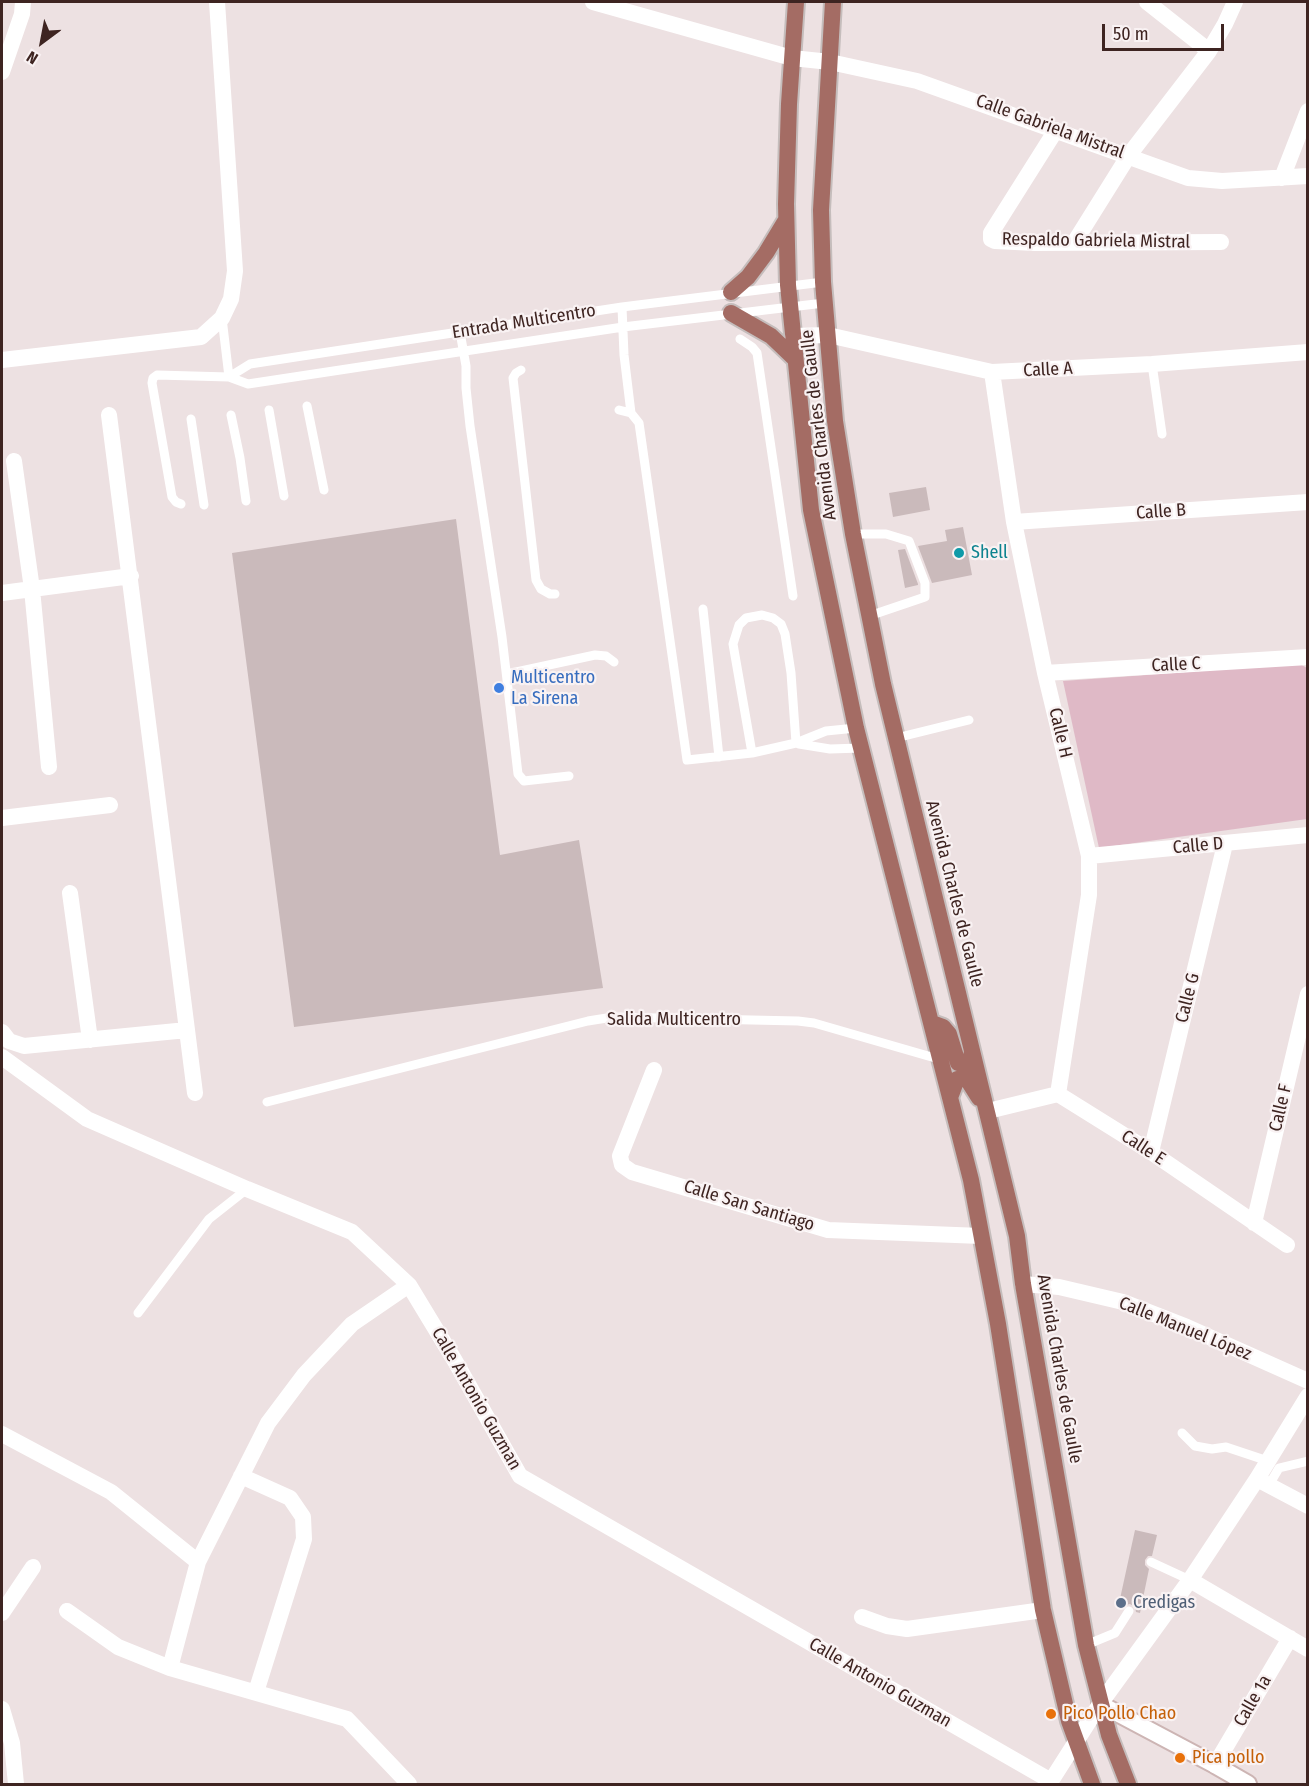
<!DOCTYPE html>
<html>
<head>
<meta charset="utf-8">
<style>
  body { margin:0 }
  #map { position:relative; width:1309px; height:1786px; overflow:hidden; background:#ede1e2; font-family:"Fira Sans Condensed",sans-serif }
  canvas { display:block }
  .frame { position:absolute; inset:0; border:3px solid #3e2421; pointer-events:none }
  .north { position:absolute; left:12px; top:12px; width:60px; height:60px; -webkit-text-stroke:4px #f9f2f3; paint-order:stroke; rotate:212deg; font-size:16px; font-weight:700; line-height:24px; text-align:center; color:#3e2421 }
  .north::after { content:''; display:block; margin:auto; width:21px; height:27px; background:#3e2421; clip-path:polygon(50% 0,100% 100%,50% 72%,0 100%) }
  .scale { position:absolute; left:1102px; top:24px; width:122px; height:27px; box-sizing:border-box; border:3px solid #3e2421; border-top:0; padding-left:8px; font-size:18px; line-height:21px; white-space:nowrap; color:#3e2421; -webkit-text-stroke:4px #f9f2f3; paint-order:stroke }
</style>
</head>
<body>
<div id="map">
<canvas width="1309" height="1786"></canvas>
<div class="frame"></div>
<div class="north">N</div>
<div class="scale">50 m</div>
</div>
<script>
const context = document.querySelector('canvas').getContext('2d');
context.lineJoin = 'round';
function fill(path, color) {
  context.fillStyle = color;
  context.fill(path, 'evenodd');
}
function shape(rows) {
  const path = new Path2D();
  for (const r of rows) {
    path.moveTo(r[0], r[1]);
    for (let i = 2; i < r.length; i += 2) path.lineTo(r[i], r[i + 1]);
  }
  return path;
}
function trace(path, color, width, dash) {
  context.strokeStyle = color;
  context.lineWidth = width;
  context.lineCap = dash ? 'butt' : 'round';
  context.setLineDash(dash || []);
  context.stroke(path);
}
function write(font, color, halo, rows, align = 'center') {
  context.font = font + ' "Fira Sans Condensed",sans-serif';
  context.lineWidth = 4.5;
  context.setLineDash([]);
  context.textBaseline = 'middle';
  context.strokeStyle = halo;
  context.fillStyle = color;
  for (const [text, x, y, turn = 0] of rows) {
    context.save();
    context.translate(x, y);
    context.rotate((+turn || 0) * Math.PI / 180);
    context.textAlign = isNaN(turn) ? turn : align;
    if (halo) context.strokeText(text, 0, 0);
    context.fillText(text, 0, 0);
    context.restore();
  }
}
fill(shape([
  [1300,664,1307,668,1307,819,1099,848,1063,681]
]), '#dfb9c6');
fill(shape([
  [926,487,930,510,893,517,889,493],
  [456,519,500,855,579,840,603,988,294,1027,232,553],
  [963,527,972,575,932,583,918,546,947,541,945,530],
  [905,549,918,584,918,585,905,588,898,550],
  [1135,1530,1157,1535,1152,1556,1148,1556,1145,1560,1145,1565,1149,1569,1140,1613,1136,1612,1135,1607,1130,1604,1125,1605,1122,1609,1118,1608]
]), '#cababb');
const secondary = shape([
  [1100,1704,1215,1765,1248,1784]
]);
const primary = shape([
  [796,2,789,104,786,204,788,285,811,510,856,728,971,1180,998,1324,1043,1610,1069,1721,1092,1784],
  [833,2,821,210,823,282,835,421,853,534,883,684,1017,1236,1023,1284,1086,1645,1109,1735,1128,1784],
  [731,292,748,277,766,253,786,220],
  [731,313,771,336,795,359],
  [932,1023,943,1027,949,1034,958,1063,966,1064,971,1059,972,1051],
  [951,1095,957,1079,962,1078,967,1079,979,1098]
]);
trace(secondary, '#cdb5b4', 20);
trace(primary, '#c5bdbc', 20);
trace(shape([
  [622,307,624,355,631,413],
  [222,318,229,377],
  [460,332,466,366,466,388,470,426,502,637,518,774,524,781,569,776],
  [740,339,752,347,757,353,793,596],
  [1152,364,1162,434],
  [521,370,516,373,513,378,536,580,541,589,550,594,555,594],
  [229,377,250,364,622,307,823,282],
  [307,406,324,490],
  [269,410,284,496],
  [619,410,631,413,639,423,687,760,752,753,796,743,826,731,856,728],
  [231,415,240,458,246,501],
  [191,419,204,505],
  [181,504,176,502,172,497,152,383,153,378,157,375,229,377,248,384,623,327,824,303],
  [853,534,886,534,909,541,925,583,925,597,869,616],
  [703,609,719,757],
  [507,674,595,655,606,656,614,662],
  [896,738,969,720],
  [799,744,830,749,861,748],
  [752,753,733,644,739,625,746,618,762,615,773,618,781,624,785,634,791,673,796,743],
  [267,1102,588,1021,613,1017,798,1021,814,1023,942,1060],
  [138,1313,209,1219,247,1189],
  [1182,1433,1195,1446,1212,1449,1226,1447,1268,1461],
  [1269,1485,1279,1468,1308,1461],
  [1151,1562,1190,1580],
  [1086,1645,1115,1633,1129,1611]
]), '#fff', 9);
trace(shape([
  [593,2,792,58,830,62,917,81,1188,178,1222,181,1308,176],
  [1147,2,1209,51],
  [2,72,22,14,23,2],
  [1056,130,991,233,991,239,995,241,1035,243,1221,242],
  [1282,178,1308,111],
  [1074,243,1129,155,1209,51,1225,24,1235,2],
  [793,336,828,335,992,372,1152,364,1308,352],
  [2,360,201,337,222,318,231,299,235,271,217,2],
  [992,372,1014,522,1045,673,1089,856,1089,895,1058,1094],
  [109,415,195,1093],
  [14,461,32,589,49,767],
  [1014,522,1308,502],
  [2,593,131,576],
  [1045,673,1308,657],
  [2,818,110,805],
  [1089,856,1308,835],
  [70,893,90,1040],
  [2,1032,9,1041,24,1046,187,1030],
  [2,1057,87,1119,247,1189,352,1232,409,1285,455,1361,520,1476,1051,1781,1100,1704,1190,1580,1257,1479,1308,1396],
  [654,1070,620,1156,622,1165,632,1172,828,1230,981,1236],
  [988,1111,1058,1094,1151,1152,1287,1245],
  [1151,1152,1225,844],
  [1254,1223,1308,994],
  [1023,1284,1059,1287,1123,1302,1187,1327,1308,1381],
  [2,1434,111,1492,198,1562],
  [241,1476,290,1498,303,1517,304,1539,256,1692],
  [1257,1479,1308,1506],
  [1190,1580,1308,1649],
  [67,1611,118,1647,170,1668,347,1719,409,1784],
  [2,1613,33,1567],
  [862,1617,887,1626,907,1629,1043,1610],
  [170,1668,198,1562,268,1423,304,1375,352,1324,409,1285],
  [2,1709,12,1743,16,1784],
  [1215,1765,1290,1638]
]), '#fff', 16);
trace(secondary, '#fff', 16);
trace(primary, '#a46c64', 16);
for (const [x, y, r, color] of [
  [959,553,6,"#0f9aa8"],
  [499,688,6,"#3f7fe0"],
  [1121,1603,6,"#5c6f8a"],
  [1051,1714,6,"#e8710a"],
  [1180,1758,6,"#e8710a"]
]) {
  const dot = new Path2D();
  dot.arc(x, y, r, 0, 2 * Math.PI);
  context.fillStyle = color;
  context.fill(dot);
  trace(dot, '#f9f2f3', 2);
}
write('18px', '#3e2421', '#f9f2f3', [
  ["Calle Gabriela Mistral",1050,127,20],
  ["Respaldo Gabriela Mistral",1096,241,1],
  ["Entrada Multicentro",524,322,-9],
  ["Calle A",1048,370,-3],
  ["Avenida Charles de Gaulle",819,425,-97],
  ["Calle B",1161,512,-4],
  ["Calle C",1176,665,-3],
  ["Calle H",1060,733,77],
  ["Calle D",1198,846,-5],
  ["Avenida Charles de Gaulle",954,894,76],
  ["Calle G",1188,998,-76],
  ["Salida Multicentro",674,1020],
  ["Calle F",1281,1108,-77],
  ["Calle E",1143,1148,33],
  ["Calle San Santiago",749,1206,17],
  ["Calle Manuel López",1185,1329,22],
  ["Avenida Charles de Gaulle",1059,1369,80],
  ["Calle Antonio Guzman",476,1399,60],
  ["Calle Antonio Guzman",880,1683,30],
  ["Calle 1a",1253,1701,-60]
]);
write('18px', '#0d838f', '#f9f2f3', [
  ["Shell",971,553]
], 'left');
write('18px', '#366cbe', '#f9f2f3', [
  ["Multicentro",511,678],
  ["La Sirena",511,699]
], 'left');
write('18px', '#4e5e75', '#f9f2f3', [
  ["Credigas",1133,1603]
], 'left');
write('18px', '#c56008', '#f9f2f3', [
  ["Pico Pollo Chao",1063,1714],
  ["Pica pollo",1192,1758]
], 'left');
</script>
</body>
</html>
